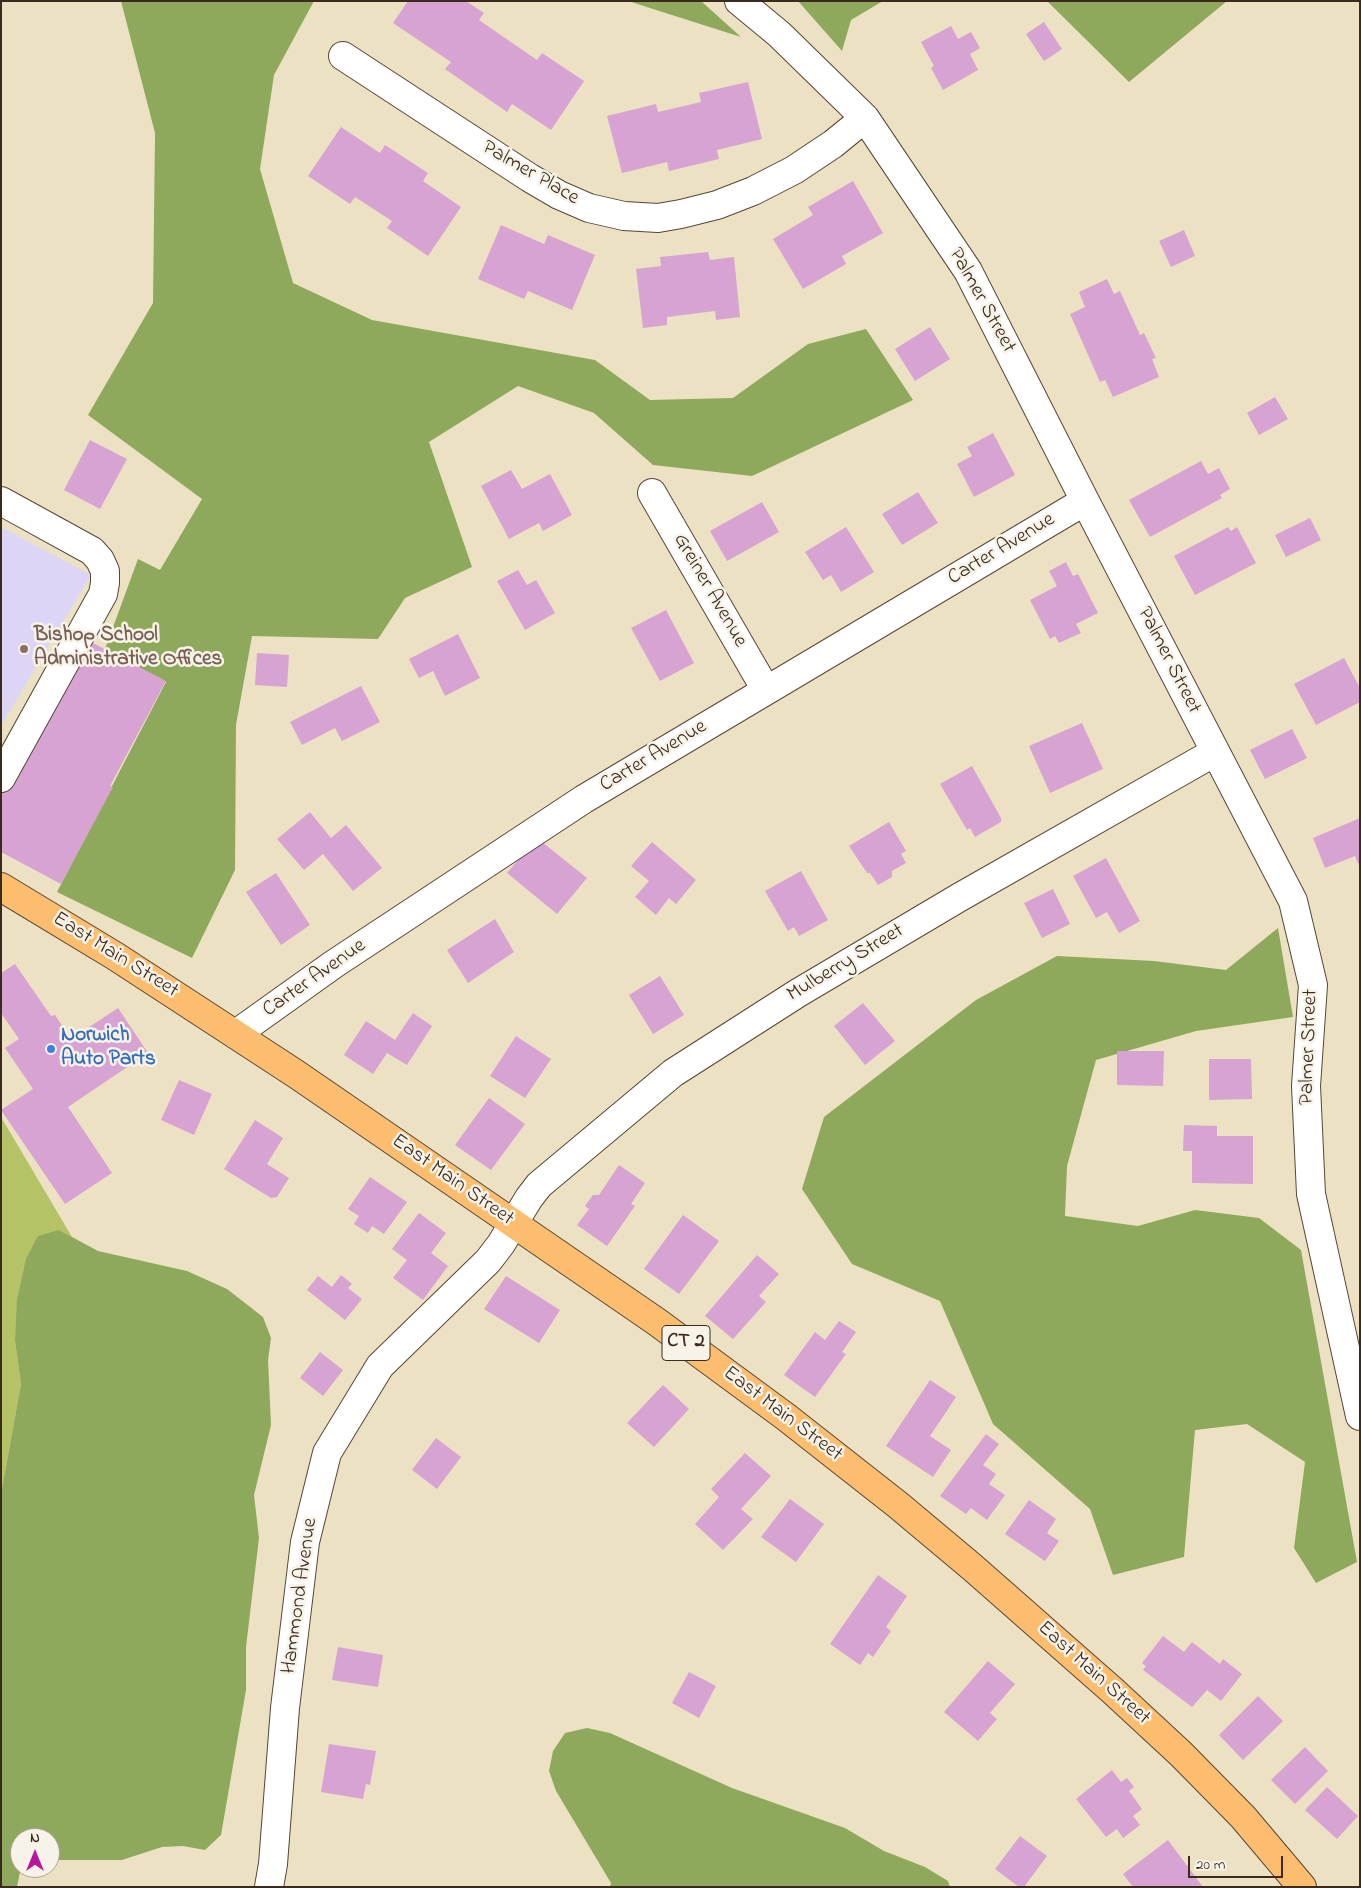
<!DOCTYPE html>
<html>
<head>
<meta charset="utf-8">
<style>
  body { margin:0 }
  #map { position:relative; width:1361px; height:1888px; overflow:hidden; background:#ece2c3; font-family:"Indie Flower",sans-serif }
  canvas { display:block }
  .frame { position:absolute; inset:0; border:2px solid #3b2a1e; pointer-events:none }
  .north { position:absolute; left:10px; top:1828px; width:50px; height:50px; box-sizing:border-box; background:#f7f3e8; border:1px solid #aca397; border-radius:50%; rotate:0deg; font-size:14px; font-weight:700; line-height:20px; text-align:center; color:#3b2a1e }
  .north::after { content:''; display:block; margin:auto; width:18px; height:22px; background:#b5179e; clip-path:polygon(50% 0,100% 100%,50% 72%,0 100%) }
  .scale { position:absolute; left:1188px; top:1856px; width:95px; height:22px; box-sizing:border-box; border:2px solid #3b2a1e; border-top:0; padding-left:6px; font-size:15px; line-height:18px; white-space:nowrap; color:#3b2a1e; -webkit-text-stroke:4px #f7f3e8; paint-order:stroke }
</style>
</head>
<body>
<div id="map">
<canvas width="1361" height="1888"></canvas>
<div class="frame"></div>
<div class="north">N</div>
<div class="scale">20 m</div>
</div>
<script>
const context = document.querySelector('canvas').getContext('2d');
context.lineJoin = 'round';
function fill(path, color) {
  context.fillStyle = color;
  context.fill(path, 'evenodd');
}
function shape(rows) {
  const path = new Path2D();
  for (const r of rows) {
    path.moveTo(r[0], r[1]);
    for (let i = 2; i < r.length; i += 2) path.lineTo(r[i], r[i + 1]);
  }
  return path;
}
function trace(path, color, width, dash) {
  context.strokeStyle = color;
  context.lineWidth = width;
  context.lineCap = dash ? 'butt' : 'round';
  context.setLineDash(dash || []);
  context.stroke(path);
}
function write(font, color, halo, rows, align = 'center') {
  context.font = font + ' "Indie Flower",sans-serif';
  context.lineWidth = 5;
  context.setLineDash([]);
  context.textBaseline = 'middle';
  context.strokeStyle = halo;
  context.fillStyle = color;
  for (const [text, x, y, turn = 0] of rows) {
    context.save();
    context.translate(x, y);
    context.rotate((+turn || 0) * Math.PI / 180);
    context.textAlign = isNaN(turn) ? turn : align;
    if (halo) context.strokeText(text, 0, 0);
    context.fillText(text, 0, 0);
    context.restore();
  }
}
fill(shape([
  [1,527,91,575,1,726]
]), '#ddd5f6');
fill(shape([
  [1,1117,72,1237,59,1230,15,1341,21,1384,1,1494]
]), '#b3c366');
fill(shape([
  [121,1,314,1,274,75,260,169,293,283,372,320,595,360,650,400,733,398,808,344,866,329,913,400,752,476,653,465,594,413,518,386,429,442,472,567,405,598,378,639,252,636,236,725,235,870,192,958,57,892,166,682,105,649,138,559,160,570,202,499,88,415,153,303,155,133],
  [628,1,701,1,741,37],
  [798,1,883,1,851,20,842,51],
  [1047,1,1227,1,1129,82],
  [1278,928,1293,1017,1196,1031,1096,1060,1067,1166,1065,1216,1138,1226,1195,1210,1259,1218,1301,1250,1357,1562,1316,1583,1294,1548,1305,1462,1247,1424,1195,1430,1184,1557,1113,1575,1090,1509,993,1424,940,1301,852,1264,802,1189,824,1117,976,1000,1057,956,1154,961,1226,970],
  [59,1230,98,1251,187,1271,227,1289,263,1317,271,1338,268,1360,271,1425,254,1495,259,1538,246,1647,246,1690,221,1835,205,1850,183,1846,162,1847,122,1860,50,1860,50,1838,20,1838,20,1868,25,1868,20,1872,17,1887,1,1887,1,1494,21,1384,15,1341,17,1300,26,1259,38,1236],
  [587,1728,610,1733,732,1788,845,1828,884,1851,925,1867,948,1881,950,1887,610,1887,611,1883,556,1791,549,1771,553,1751,565,1733]
]), '#8ea95b');
fill(shape([
  [408,1,466,1,484,13,479,20,537,60,542,53,584,81,551,130,512,104,507,112,445,69,451,62,393,23],
  [1044,22,1062,49,1044,61,1026,34],
  [951,26,958,39,971,32,980,48,970,54,978,70,943,90,931,68,934,66,921,42],
  [748,82,762,139,717,150,719,159,669,171,667,162,622,173,607,116,656,104,658,112,701,102,699,93],
  [341,127,380,153,385,145,428,173,423,181,461,207,428,256,387,228,392,221,355,197,350,204,308,176],
  [853,181,883,233,842,256,846,264,803,289,773,239,813,215,808,207],
  [501,225,544,244,548,235,595,255,572,310,528,291,524,299,478,279],
  [1184,230,1195,256,1171,267,1159,241],
  [708,252,710,260,734,257,740,317,716,320,715,311,667,317,667,325,643,328,636,269,661,266,660,257],
  [1107,279,1114,294,1120,291,1140,335,1144,333,1156,358,1152,359,1159,377,1113,397,1105,380,1100,382,1070,314,1085,307,1079,292],
  [930,327,950,359,915,381,895,349],
  [1275,397,1288,419,1259,435,1247,413],
  [993,433,1015,475,974,497,957,464,972,456,967,447],
  [90,440,127,459,100,509,64,490],
  [1201,461,1208,474,1219,468,1230,489,1220,495,1222,498,1150,537,1129,500],
  [511,470,522,489,550,474,572,515,543,531,539,523,509,539,481,486],
  [918,492,938,523,902,545,882,514],
  [762,502,779,532,727,561,710,531],
  [1310,518,1321,540,1286,557,1275,535],
  [846,527,874,572,841,592,831,575,823,580,805,552],
  [1228,527,1231,531,1237,527,1256,563,1195,595,1174,556],
  [1066,562,1073,576,1078,574,1098,613,1076,624,1081,633,1059,643,1055,636,1050,639,1030,600,1057,586,1049,571],
  [518,570,527,585,536,580,555,613,525,630,497,581],
  [666,610,694,663,660,681,631,628],
  [458,634,480,678,445,696,433,671,419,678,409,659],
  [89,641,166,681,110,786,113,787,61,884,1,852,1,793,38,724],
  [257,653,289,655,287,687,255,685],
  [1344,658,1360,688,1360,702,1316,725,1294,684],
  [361,686,380,722,342,741,335,728,302,745,290,722],
  [1082,723,1103,769,1050,793,1029,746],
  [1292,729,1307,758,1265,779,1250,750],
  [972,766,1001,818,1001,822,975,837,970,828,967,830,940,784],
  [310,812,331,838,346,825,382,868,353,891,323,854,304,870,277,839],
  [1360,818,1360,868,1355,856,1325,868,1313,838],
  [889,822,906,851,901,854,906,863,892,871,892,877,878,885,870,873,867,873,849,846],
  [537,838,587,878,557,914,507,873],
  [652,842,696,880,676,904,669,898,656,915,635,897,649,881,631,866],
  [1106,858,1140,921,1119,933,1107,912,1096,918,1073,876],
  [801,871,828,920,799,936,794,927,788,931,765,891],
  [276,873,310,925,281,945,246,892],
  [1053,889,1070,924,1042,938,1024,903],
  [495,919,514,952,468,983,447,950],
  [15,964,51,1016,55,1015,71,1039,118,1008,148,1053,68,1107,112,1173,65,1204,1,1110,33,1089,5,1048,19,1039,1,1013,1,973],
  [660,976,684,1015,653,1034,629,995],
  [863,1003,895,1041,865,1065,834,1026],
  [413,1013,432,1026,407,1065,387,1053,373,1074,344,1055,366,1021,395,1040],
  [516,1036,551,1059,525,1098,490,1076],
  [1117,1051,1164,1051,1163,1086,1117,1085],
  [1209,1059,1251,1059,1252,1099,1209,1100],
  [179,1080,212,1094,194,1135,161,1120],
  [489,1098,525,1124,491,1170,455,1145],
  [255,1120,283,1138,267,1164,289,1178,277,1197,271,1198,224,1169],
  [1184,1125,1217,1126,1217,1136,1253,1136,1253,1184,1192,1183,1192,1151,1183,1151],
  [619,1165,645,1183,631,1204,635,1206,607,1246,577,1225,589,1209,585,1206,593,1195,599,1195],
  [370,1177,407,1202,384,1234,372,1226,368,1233,354,1224,359,1216,348,1209],
  [419,1213,446,1233,431,1253,448,1266,423,1300,393,1278,407,1260,392,1249],
  [683,1215,719,1241,679,1294,644,1269],
  [757,1255,779,1274,759,1296,766,1302,733,1339,705,1316],
  [341,1275,352,1284,348,1288,362,1299,345,1320,307,1290,318,1276,332,1287],
  [506,1276,560,1310,539,1343,484,1309],
  [839,1321,856,1332,842,1352,846,1354,815,1397,784,1375,815,1332,825,1340],
  [320,1352,343,1370,323,1396,300,1378],
  [930,1380,956,1397,930,1436,951,1450,933,1477,886,1446],
  [663,1385,689,1409,654,1447,627,1423],
  [986,1434,999,1444,983,1465,996,1474,989,1484,1005,1495,987,1520,971,1508,966,1514,940,1496],
  [436,1438,461,1457,437,1489,412,1470],
  [745,1453,771,1476,741,1509,753,1519,723,1550,695,1524,719,1497,711,1489],
  [790,1499,824,1524,796,1562,761,1537],
  [1029,1500,1056,1519,1047,1533,1059,1541,1045,1561,1005,1534],
  [878,1575,907,1596,886,1627,891,1631,873,1657,868,1653,860,1665,830,1644],
  [1163,1636,1184,1652,1192,1642,1220,1664,1223,1659,1242,1674,1221,1701,1207,1690,1192,1707,1143,1670,1146,1666,1142,1663],
  [338,1647,383,1655,378,1687,332,1680],
  [988,1661,1015,1684,990,1713,997,1719,978,1741,944,1712],
  [689,1672,716,1686,699,1718,672,1703],
  [1258,1696,1283,1721,1243,1760,1219,1735],
  [329,1744,376,1751,370,1785,366,1784,363,1799,321,1792],
  [1305,1747,1328,1771,1295,1804,1271,1780],
  [1112,1770,1121,1782,1127,1778,1134,1787,1129,1791,1142,1809,1133,1816,1140,1825,1123,1838,1117,1829,1106,1837,1076,1799],
  [1327,1787,1358,1816,1337,1839,1305,1810],
  [1020,1836,1047,1856,1024,1887,1019,1887,995,1869],
  [1168,1840,1203,1887,1133,1887,1123,1874]
]), '#d7a3d3');
const street = shape([
  [739,1,779,34,865,118,968,271,1085,501,1293,901,1313,985,1306,1086,1311,1194,1360,1416],
  [343,56,530,178,559,195,589,208,624,216,658,218,681,214,717,205,753,191,794,170,833,144,865,118],
  [652,493,766,690],
  [1,501,92,551,100,560,105,571,105,583,103,594,1,778],
  [236,1034,334,964,584,799,1085,501],
  [269,1887,273,1864,285,1708,305,1542,327,1453,380,1366,488,1261,501,1244,529,1198,539,1185,673,1073,798,993,960,897,1215,752]
]);
const highway = shape([
  [1,887,115,956,296,1074,657,1322,786,1417,898,1505,972,1567,1113,1691,1181,1754,1243,1817,1302,1887]
]);
trace(street, '#564637', 30);
trace(highway, '#564637', 30);
trace(street, '#fff', 28);
trace(highway, '#fcbd6f', 28);
for (const [x, y, r, color] of [
  [24,649,5,"#8d6e63"],
  [51,1049,5,"#3f7fe0"]
]) {
  const dot = new Path2D();
  dot.arc(x, y, r, 0, 2 * Math.PI);
  context.fillStyle = color;
  context.fill(dot);
  trace(dot, '#f7f3e8', 2);
}
for (const [x, y, w] of [
  [686,1343,48]
]) {
  const box = new Path2D();
  box.roundRect(x - w / 2, y - 17.5, w, 35, 4);
  context.fillStyle = '#f7f3e8';
  context.fill(box);
  trace(box, '#3b2a1e', 1);
}
write('bold 20px', '#3b2a1e', null, [
  ["CT 2",686,1343]
]);
write('21px', '#3b2a1e', '#f7f3e8', [
  ["Palmer Place",530,174,30],
  ["Palmer Street",981,301,61],
  ["Carter Avenue",1002,550,-31],
  ["Greiner Avenue",709,591,60],
  ["Palmer Street",1168,661,63],
  ["Carter Avenue",654,757,-31],
  ["East Main Street",115,956,32],
  ["Mulberry Street",846,964,-31],
  ["Carter Avenue",315,979,-35],
  ["Palmer Street",1310,1047,-88],
  ["East Main Street",452,1181,35],
  ["East Main Street",782,1415,37],
  ["Hammond Avenue",301,1596,-82],
  ["East Main Street",1093,1674,42]
]);
write('bold 21px', '#785e54', '#f7f3e8', [
  ["Bishop School",34,637],
  ["Administrative Offices",34,661]
], 'left');
write('bold 21px', '#366cbe', '#f7f3e8', [
  ["Norwich",61,1037],
  ["Auto Parts",61,1061]
], 'left');
</script>
</body>
</html>
